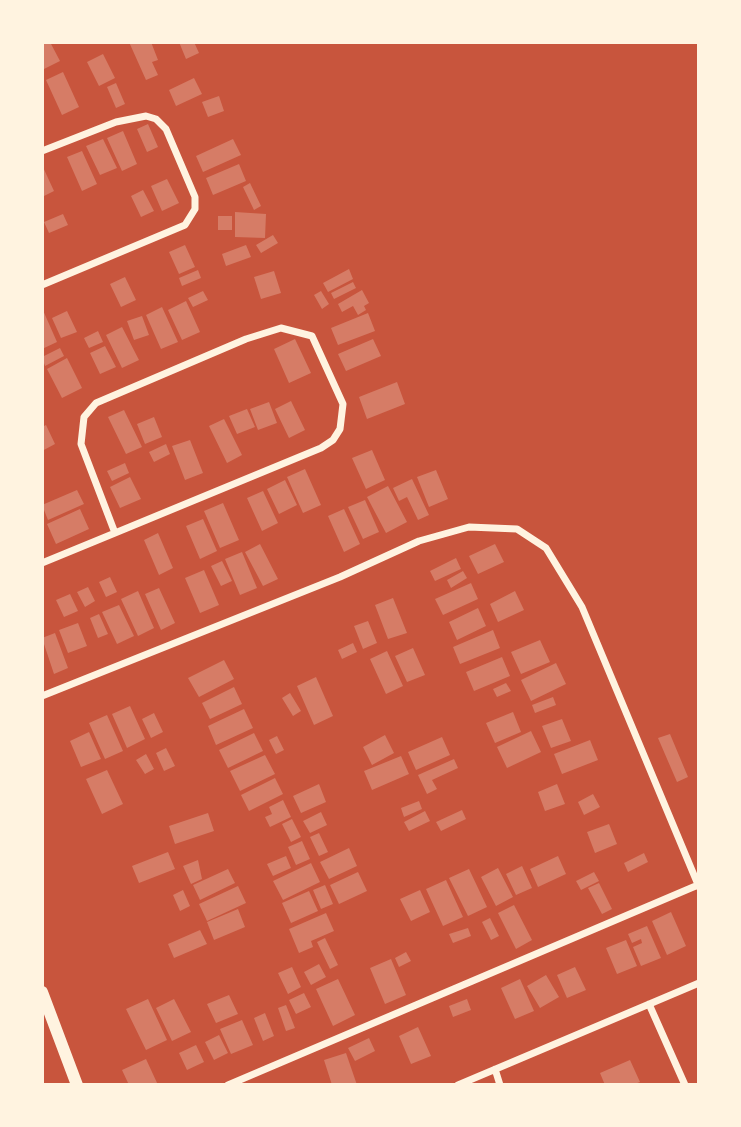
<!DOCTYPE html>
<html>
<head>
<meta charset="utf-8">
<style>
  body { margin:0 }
  #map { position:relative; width:741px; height:1127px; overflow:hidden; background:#c8553d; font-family:Lora,serif }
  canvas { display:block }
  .frame { position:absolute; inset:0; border:44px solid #fff3e0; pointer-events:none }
</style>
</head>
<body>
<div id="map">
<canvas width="741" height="1127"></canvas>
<div class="frame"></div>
</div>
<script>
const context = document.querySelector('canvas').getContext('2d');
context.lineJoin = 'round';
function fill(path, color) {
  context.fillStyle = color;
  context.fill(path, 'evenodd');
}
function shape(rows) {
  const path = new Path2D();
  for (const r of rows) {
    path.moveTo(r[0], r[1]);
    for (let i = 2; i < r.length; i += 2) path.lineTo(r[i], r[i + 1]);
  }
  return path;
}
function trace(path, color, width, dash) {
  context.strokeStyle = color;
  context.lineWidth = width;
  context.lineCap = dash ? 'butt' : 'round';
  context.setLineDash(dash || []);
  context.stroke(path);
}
fill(shape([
  [42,42,50,42,60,61,44,69],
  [129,42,151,42,158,60,152,62,158,75,146,80],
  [179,42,194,42,199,53,186,59],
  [103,54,115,78,99,86,87,62],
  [63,72,79,107,62,115,46,80],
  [194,78,202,94,176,106,169,90],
  [116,83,125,104,116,108,107,87],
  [219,96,224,111,208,117,202,102],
  [148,124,158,147,147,152,137,129],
  [123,131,137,164,122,171,107,138],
  [103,139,117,168,100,175,86,146],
  [233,139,241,155,203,172,196,156],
  [82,151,97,184,82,191,67,157],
  [239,164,246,181,213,195,206,178],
  [42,165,54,191,42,197],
  [167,179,179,203,162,211,151,186],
  [250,183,261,206,254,210,243,187],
  [143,190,154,211,141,217,131,196],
  [235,212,266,214,265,238,235,237],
  [63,214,68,225,49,233,44,222],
  [218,216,232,216,232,230,218,230],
  [273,235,278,243,261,253,256,245],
  [185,245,195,267,179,274,169,252],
  [246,245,251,257,226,266,222,254],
  [349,269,353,279,328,292,323,283],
  [198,270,201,278,182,286,179,278],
  [274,271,281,293,261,299,254,277],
  [125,277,136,300,121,307,110,284],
  [353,282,356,288,334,299,331,293],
  [362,290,369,303,364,306,366,310,358,315,353,306,342,312,338,304],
  [203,291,208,300,193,307,188,298],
  [321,291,329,304,322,309,314,295],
  [186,301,200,332,182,340,168,310],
  [162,307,178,342,161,349,146,315],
  [42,308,57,342,42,349],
  [67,311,77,332,61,338,52,318],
  [368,313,375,331,338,345,331,328],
  [142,316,149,335,134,340,127,321],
  [122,327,139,360,122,368,106,335],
  [98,331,103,342,89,348,84,338],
  [295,339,311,373,289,383,274,349],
  [373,339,381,356,346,371,338,354],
  [105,346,116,367,100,374,90,353],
  [60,348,64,356,45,366,42,357],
  [67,358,82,388,62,398,47,369],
  [397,382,405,404,367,419,359,397],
  [291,401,305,430,289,438,275,409],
  [269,402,277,423,258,430,250,409],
  [247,409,255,427,237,434,229,416],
  [124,410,142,447,126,454,108,417],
  [154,417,162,437,145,444,137,424],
  [224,419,242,455,227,463,209,426],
  [46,425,55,444,42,451,42,427],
  [190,440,203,473,185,480,172,446],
  [166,444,170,454,154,462,149,452],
  [372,450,385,480,366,489,352,458],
  [125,463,129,473,112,481,107,471],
  [305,469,321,505,303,513,287,477],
  [436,470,448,499,429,507,417,477],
  [130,477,141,499,120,508,110,487],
  [412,479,429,515,418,520,407,497,399,501,393,488],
  [285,480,297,505,279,514,267,489],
  [388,486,407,522,386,533,367,497],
  [77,490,84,504,48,520,42,505],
  [263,491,278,523,262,531,247,498],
  [365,500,379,532,363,539,348,507],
  [223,503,239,540,220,548,204,511],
  [80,509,89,529,56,544,47,524],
  [344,509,360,544,344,552,328,516],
  [203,519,217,551,200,559,186,526],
  [158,533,173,568,159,575,144,540],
  [260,544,278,579,263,586,245,552],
  [495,544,504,562,478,574,469,556],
  [242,552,257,588,240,595,225,559],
  [456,558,461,569,435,581,430,571],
  [222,561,232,581,221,586,211,566],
  [204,570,219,605,200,613,185,578],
  [463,571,467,578,451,588,447,580],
  [110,577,117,592,106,597,99,582],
  [471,583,478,599,443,615,435,599],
  [88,587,95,601,85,607,77,592],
  [159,588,175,623,161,630,145,594],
  [138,591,154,628,138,636,121,599],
  [515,591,524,610,498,622,490,604],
  [70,594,78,611,64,617,56,600],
  [393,598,407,633,388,639,375,605],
  [119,605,134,636,117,644,102,612],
  [478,608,486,626,457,640,449,622],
  [99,614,108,634,98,638,90,618],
  [368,621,377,643,363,649,354,626],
  [78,623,87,646,68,653,59,630],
  [493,630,500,648,460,664,453,647],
  [55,633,68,668,54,674,42,638],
  [540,640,550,662,521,674,511,652],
  [353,643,357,652,342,659,338,650],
  [413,648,425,675,407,682,395,656],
  [387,651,403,686,386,694,370,659],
  [502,657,510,676,474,691,466,672],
  [224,660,234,679,199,697,188,678],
  [556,663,566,684,531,701,521,680],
  [316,677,333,716,314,725,297,686],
  [506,683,511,691,497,697,493,689],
  [234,687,242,704,210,719,202,703],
  [290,693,301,711,293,716,282,698],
  [553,697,556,705,535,713,532,705],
  [130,706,145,739,127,748,112,714],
  [244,709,253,728,216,745,208,726],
  [513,712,521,732,495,743,486,723],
  [154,713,163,732,151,738,142,719],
  [107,715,123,751,105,759,89,723],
  [562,719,571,741,551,748,542,726],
  [531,731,541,752,507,768,497,747],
  [89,732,101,759,81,767,70,741],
  [254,733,263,751,228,768,219,750],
  [670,734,688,777,677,782,658,738],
  [385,735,394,753,372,765,363,747],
  [277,736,284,750,276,754,269,740],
  [442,737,450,755,416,770,408,752],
  [590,740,598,760,562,774,554,754],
  [166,748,175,766,164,771,156,753],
  [146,754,154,769,145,774,136,760],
  [265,755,275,774,240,791,230,771],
  [401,756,409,774,372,790,364,771],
  [454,759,458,768,432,780,437,789,427,794,418,775],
  [107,770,123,804,102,814,86,779],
  [275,778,283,794,249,811,241,795],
  [319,784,326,802,301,813,293,796],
  [557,784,565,804,545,811,538,792],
  [593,794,600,807,584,815,578,802],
  [283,800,291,817,270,827,265,817,272,814,269,807],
  [419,801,422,809,404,817,401,808],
  [462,810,466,819,441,831,436,822],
  [425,811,430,821,409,831,404,822],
  [321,812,327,825,310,833,303,821],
  [208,813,214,831,175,844,169,826],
  [292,819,301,837,291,842,282,824],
  [609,824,617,844,595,853,587,832],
  [319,833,328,852,319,856,310,837],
  [302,841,310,859,296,865,288,847],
  [349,848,357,866,329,879,320,862],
  [168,852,175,869,139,883,132,866],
  [644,853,648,862,628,872,624,863],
  [286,856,291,868,273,876,267,864],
  [558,856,566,874,538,887,530,869],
  [198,860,202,879,191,884,183,866],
  [311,863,320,882,283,900,273,881],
  [522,866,532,888,516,895,506,874],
  [498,868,513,897,496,906,481,877],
  [228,869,235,883,200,900,193,885],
  [469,869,487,907,468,916,449,878],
  [358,872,367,891,339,904,330,885],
  [594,872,599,881,581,890,576,881],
  [446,880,463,917,443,926,426,889],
  [599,883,612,909,602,914,588,888],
  [325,885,333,904,321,909,313,890],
  [238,886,246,903,207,921,199,904],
  [183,890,190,906,180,911,173,895],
  [420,890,430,912,411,921,400,899],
  [309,891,318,911,291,923,282,903],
  [514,905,532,940,516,949,498,913],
  [238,909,245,927,214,940,207,922],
  [671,912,686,946,667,955,652,921],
  [326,913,334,931,311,941,313,947,299,953,289,929],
  [490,918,499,936,491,940,482,922],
  [647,926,661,958,641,966,633,947,642,943,641,939,632,943,628,934],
  [468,928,471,936,453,943,449,934],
  [200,930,207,944,174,958,168,944],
  [325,938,338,965,330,969,317,942],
  [626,940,637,966,617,974,606,948],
  [406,952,411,961,399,967,395,958],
  [391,959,406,995,385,1004,370,968],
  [319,964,326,977,311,985,304,972],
  [292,967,301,987,288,994,278,973],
  [575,967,586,990,567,998,557,975],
  [546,975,559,997,540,1008,527,986],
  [338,979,355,1015,333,1026,316,989],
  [520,979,534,1011,515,1019,501,988],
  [304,993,311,1007,296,1014,289,1000],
  [229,995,238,1014,216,1023,207,1004],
  [148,999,167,1040,146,1050,126,1009],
  [174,999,191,1032,172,1041,156,1008],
  [467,999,471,1010,453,1017,449,1006],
  [286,1005,295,1028,286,1031,278,1008],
  [265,1013,274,1036,263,1041,254,1018],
  [242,1020,253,1045,231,1054,220,1029],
  [418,1027,431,1056,411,1064,399,1036],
  [219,1035,228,1053,214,1060,205,1042],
  [369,1038,375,1051,355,1061,348,1048],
  [196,1045,204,1062,187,1070,179,1053],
  [346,1053,357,1085,332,1085,324,1060],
  [146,1059,158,1085,129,1085,122,1070],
  [630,1060,640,1082,632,1085,605,1085,600,1073]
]), '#d67c66');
trace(shape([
  [42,151,116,122,146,116,156,119,166,129,195,197,195,209,185,225,42,285],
  [42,563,115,533,321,448,333,440,340,429,343,404,312,336,281,328,246,339,96,403,84,417,81,444,115,533],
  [42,696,340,577,419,541,469,527,517,529,546,548,582,607,699,887],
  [649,1004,685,1085],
  [495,1069,500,1085],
  [228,1085,698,885],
  [458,1085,699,983]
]), '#fff3e0', 7);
trace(shape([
  [42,992,77,1085]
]), '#fff3e0', 12);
</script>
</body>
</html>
